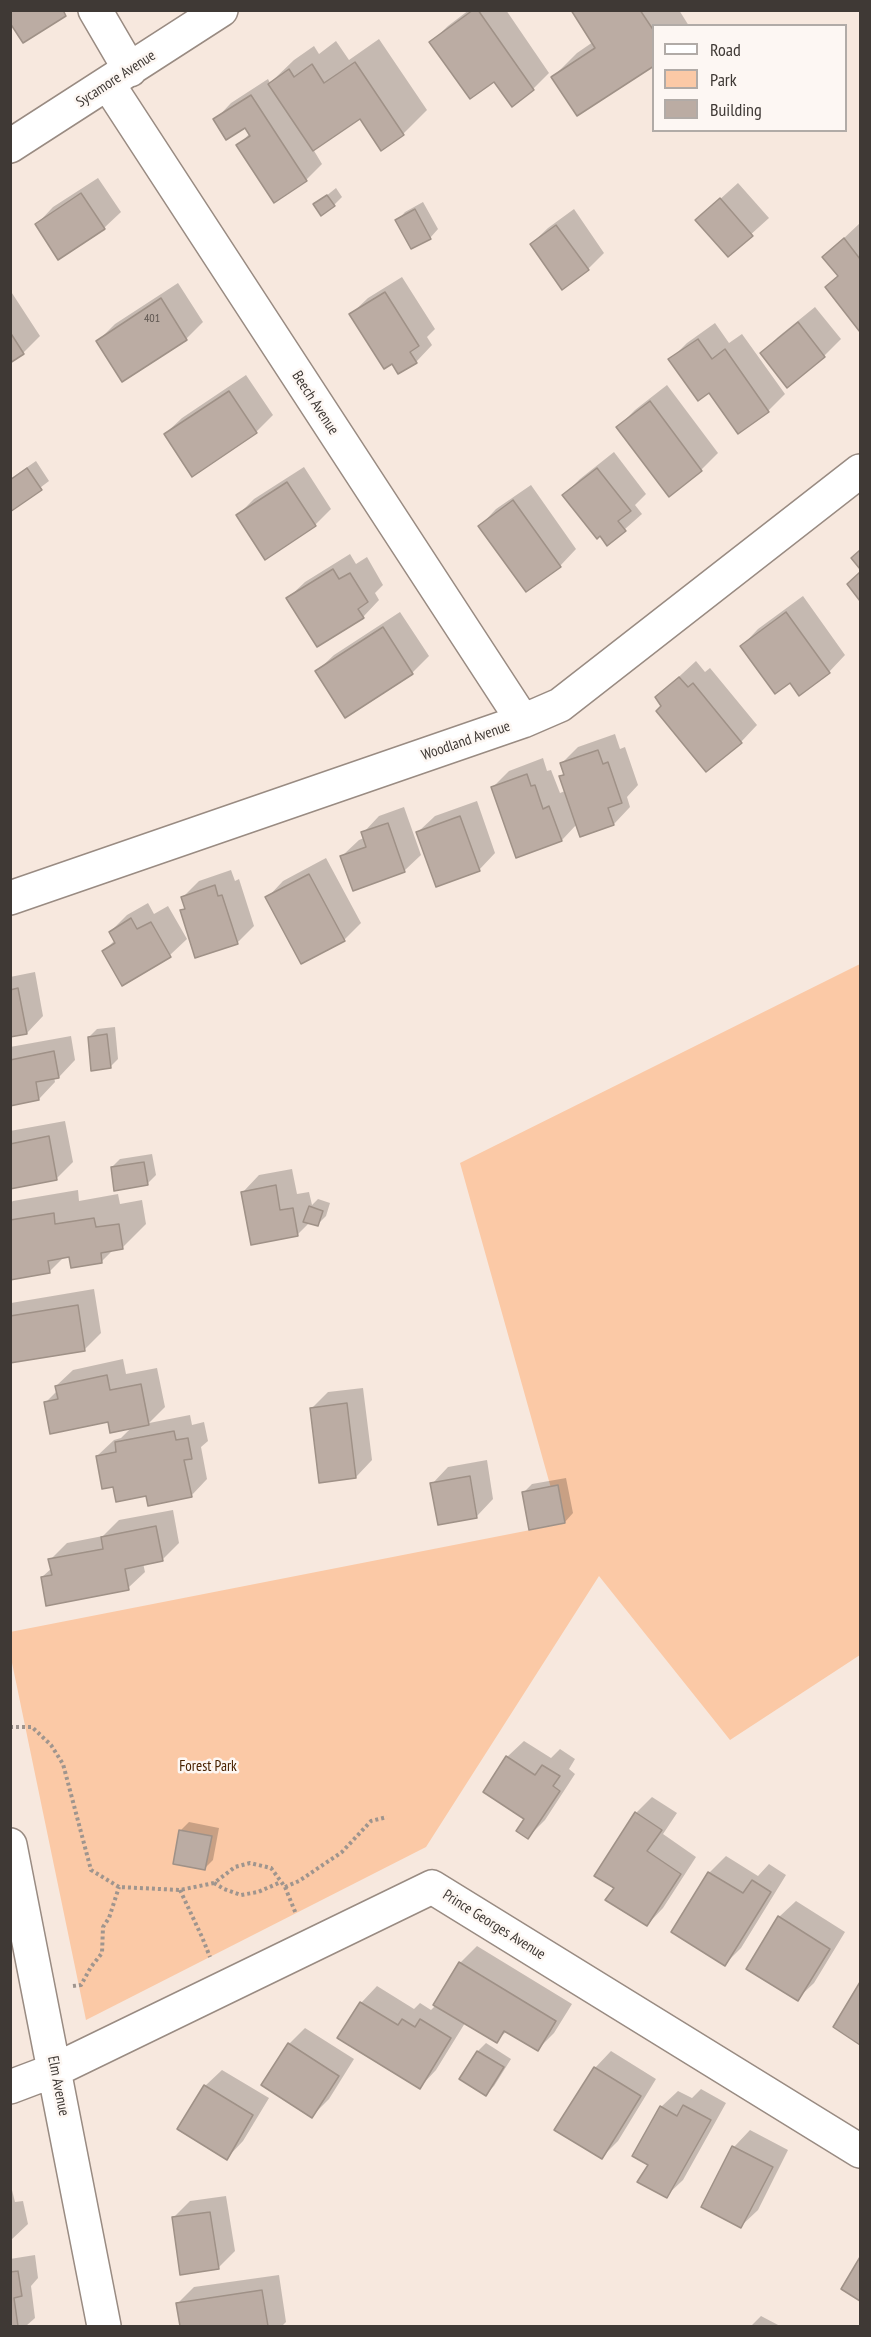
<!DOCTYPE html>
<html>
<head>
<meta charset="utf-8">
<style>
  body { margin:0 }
  #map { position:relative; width:871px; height:2337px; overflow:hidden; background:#f7e8de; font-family:"PT Sans Narrow",sans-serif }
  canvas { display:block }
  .frame { position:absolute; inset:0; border:12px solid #3f3935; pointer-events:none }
  .legend { position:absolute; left:652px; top:24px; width:195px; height:108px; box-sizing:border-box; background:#fdf7f3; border:2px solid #b1aba7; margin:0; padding:8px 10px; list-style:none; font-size:18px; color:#3f3935 }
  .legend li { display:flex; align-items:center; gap:12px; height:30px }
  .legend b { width:30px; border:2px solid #b1aba7 }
</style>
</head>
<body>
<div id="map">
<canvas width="871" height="2337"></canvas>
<div class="frame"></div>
<ul class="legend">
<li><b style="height:8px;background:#fff"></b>Road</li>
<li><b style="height:16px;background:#fbc9a6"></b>Park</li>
<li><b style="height:16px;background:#bbaca3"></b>Building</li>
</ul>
</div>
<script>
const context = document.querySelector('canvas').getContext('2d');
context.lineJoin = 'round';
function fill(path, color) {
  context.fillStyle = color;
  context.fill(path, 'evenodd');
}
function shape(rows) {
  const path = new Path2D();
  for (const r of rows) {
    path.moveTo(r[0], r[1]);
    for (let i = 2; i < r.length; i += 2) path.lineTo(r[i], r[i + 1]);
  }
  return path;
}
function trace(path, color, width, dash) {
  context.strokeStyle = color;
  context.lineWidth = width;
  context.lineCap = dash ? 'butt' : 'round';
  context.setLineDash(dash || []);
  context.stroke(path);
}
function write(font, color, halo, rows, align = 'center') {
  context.font = font + ' "PT Sans Narrow",sans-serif';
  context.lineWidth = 5;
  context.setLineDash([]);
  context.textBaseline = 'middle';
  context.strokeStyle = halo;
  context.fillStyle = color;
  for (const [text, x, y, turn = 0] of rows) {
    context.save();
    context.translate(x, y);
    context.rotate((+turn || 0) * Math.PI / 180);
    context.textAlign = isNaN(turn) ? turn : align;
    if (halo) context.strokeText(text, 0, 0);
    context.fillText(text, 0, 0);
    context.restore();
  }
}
fill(shape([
  [860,964,860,1655,730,1740,599,1576,426,1847,86,2020,11,1658,10,1632,561,1524,460,1163]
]), '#fbc9a6');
fill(shape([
  [469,10,506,10,549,73,533,89,431,42,448,26],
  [572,10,679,10,689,26,654,26,654,64,553,77,577,53,593,42],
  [379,39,427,110,403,134,361,117,313,149,322,164,306,180,238,146,250,133,246,126,215,120,231,103,268,79,270,83,294,60,314,46,319,54,336,41,349,60],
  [98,178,121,212,104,228,37,224,53,207],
  [738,183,769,218,728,255,697,220],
  [336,188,342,197,334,205,315,205],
  [423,202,438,229,430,238,397,221,405,212],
  [574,209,604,253,588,269,531,244,548,228],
  [860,223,860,329,827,288,839,275,824,257],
  [402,277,435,329,427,337,432,345,416,362,393,362,351,314,368,298],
  [178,283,203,322,186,339,98,341,115,324],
  [10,290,40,336,23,353,10,361],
  [815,307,841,339,824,356,787,386,762,353,778,337],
  [715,323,729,343,742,334,785,394,768,411,710,391,670,360,687,343],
  [246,375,273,415,256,432,192,475,165,434,182,418],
  [667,385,718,453,701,470,669,495,618,427,635,410],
  [614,452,646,494,635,505,642,514,608,544,564,495,580,479],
  [36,461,49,481,11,510,10,479],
  [304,467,331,509,315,525,238,515,254,499],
  [531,485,576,549,560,566,480,526,496,509],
  [350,554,356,564,367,557,383,585,375,593,379,600,363,617,288,598,305,582],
  [803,596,845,655,829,672,790,681,742,646,758,629],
  [400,612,429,656,412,673,317,671,334,655],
  [696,661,705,672,710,668,757,725,741,742,663,706,657,697],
  [615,734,620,749,625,747,638,785,627,797,630,807,614,824,581,835,577,824,562,840,493,787,509,771,543,758,547,771,551,770,560,793,565,791,560,777,565,772,561,764,578,747],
  [477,801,495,853,479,870,418,832,435,816],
  [404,807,421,855,404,871,342,856,359,840,364,838,363,833,379,816],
  [326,858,361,923,344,940,301,962,267,898,283,881],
  [231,870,235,881,239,879,254,926,237,943,182,911,186,907,183,897,199,881],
  [148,903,154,914,168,906,187,939,170,955,104,951,115,940,110,932,127,915],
  [35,972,43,1016,27,1033,10,1036,10,977],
  [115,1027,118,1059,110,1067,89,1037,97,1029],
  [71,1036,75,1060,59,1077,54,1077,55,1082,39,1099,10,1104,10,1047],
  [65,1121,73,1162,56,1179,10,1187,10,1131],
  [152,1154,156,1175,147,1184,112,1167,120,1159],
  [292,1169,297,1194,309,1192,312,1205,318,1199,330,1203,326,1216,318,1224,310,1222,297,1235,243,1192,259,1175],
  [78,1190,79,1201,118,1194,120,1204,142,1200,146,1224,122,1248,113,1250,102,1261,65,1256,49,1272,10,1278,10,1203,13,1201],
  [94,1289,101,1333,84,1350,10,1362,11,1303],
  [123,1359,126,1374,157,1368,165,1407,149,1423,190,1415,192,1425,204,1422,208,1441,201,1447,207,1479,191,1496,147,1494,114,1485,97,1456,114,1440,121,1438,132,1427,45,1403,57,1391,56,1386,73,1370],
  [363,1388,372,1460,356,1477,311,1409,328,1392],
  [487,1460,493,1499,477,1516,432,1484,448,1467],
  [566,1478,573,1513,565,1522,523,1493,532,1484],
  [173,1510,179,1543,162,1560,143,1563,145,1572,128,1588,42,1577,52,1568,50,1560,67,1543,103,1536,119,1520],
  [524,1741,551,1758,560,1749,575,1759,569,1769,575,1774,545,1820,528,1837,526,1818,507,1757],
  [652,1797,677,1813,663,1834,696,1857,663,1908,647,1925,616,1888,636,1813],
  [189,1822,219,1828,213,1860,205,1868,174,1863,181,1830],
  [726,1856,758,1876,769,1864,786,1875,741,1948,725,1964,709,1873],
  [796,1901,845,1932,814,1983,797,1999,779,1917],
  [477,1946,572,2004,554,2033,538,2049,507,2031,496,2041,465,2023,436,2070,420,2087,361,2003,377,1986,414,2009,420,2003,431,2010,436,2005,460,1963],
  [860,1985,860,2043,835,2027],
  [305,2028,354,2059,329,2099,312,2116,289,2044],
  [486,2043,511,2059,494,2086,486,2094,462,2078,478,2051],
  [611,2051,656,2079,618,2141,602,2157,595,2068],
  [222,2070,269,2098,243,2141,227,2158,205,2086],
  [701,2089,726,2103,683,2180,666,2196,650,2164,661,2107,678,2091,692,2098],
  [750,2130,788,2150,758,2210,741,2226,703,2206,734,2147],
  [10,2182,15,2202,23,2201,28,2224,10,2241],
  [226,2196,235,2251,218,2268,173,2218,190,2201],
  [35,2255,38,2278,31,2286,35,2318,26,2326,10,2326,10,2259],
  [860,2260,860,2299,843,2289],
  [279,2275,286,2322,282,2326,181,2326,177,2304,194,2287],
  [761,2316,780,2326,751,2326]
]), '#0003');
const building = shape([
  [10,10,63,10,66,16,23,43,10,23,10,10],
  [473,10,478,10,534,90,512,107,494,82,470,99,429,42,473,10],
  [571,10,640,10,654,31,654,66,577,116,551,77,595,48,571,10],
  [355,62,404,135,381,151,360,119,313,151,268,84,289,69,294,77,312,64,324,83,355,62],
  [251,95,307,181,274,203,236,145,250,136,245,128,226,140,213,119,251,95],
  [81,193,105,229,58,260,35,224,81,193],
  [327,195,335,206,321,216,313,204,327,195],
  [720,198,753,236,728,257,695,220,720,198],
  [415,209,431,239,411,249,395,220,415,209],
  [556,225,589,270,562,290,530,244,556,225],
  [844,238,860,259,860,332,825,287,838,276,822,257,844,238],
  [385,292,419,346,410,352,417,363,398,374,392,364,384,369,349,314,385,292],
  [161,298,187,340,122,382,96,341,161,298],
  [798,322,825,357,787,388,760,353,798,322],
  [10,332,24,354,10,363,10,332],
  [698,339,712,359,725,349,769,412,738,434,709,393,698,401,668,359,698,339],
  [229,391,257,433,192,477,164,434,229,391],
  [650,401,702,471,669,497,616,427,650,401],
  [27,468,42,490,10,512,10,480,27,468],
  [597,468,631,511,618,521,626,531,607,546,600,536,597,539,562,495,597,468],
  [287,482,316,526,265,560,236,515,287,482],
  [513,500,561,567,526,592,478,526,513,500],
  [860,550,860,569,851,558,860,550],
  [333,569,339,579,350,573,368,602,358,609,364,618,317,647,286,598,333,569],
  [860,572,860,601,847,584,860,572],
  [786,612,830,673,799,696,790,683,775,694,740,646,786,612],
  [383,627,413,674,345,718,315,671,383,627],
  [679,677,688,687,693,683,742,743,706,772,656,711,661,706,655,697,679,677],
  [598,750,603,764,608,762,622,803,608,808,614,825,580,837,559,776,564,775,560,763,598,750],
  [527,774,531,786,535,785,543,809,549,806,562,841,516,858,491,787,527,774],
  [460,816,480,871,436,887,416,832,460,816],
  [388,823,405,872,353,891,340,856,366,847,361,832,388,823],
  [309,874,345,941,301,964,265,897,309,874],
  [215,885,218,896,222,895,238,944,195,958,180,910,185,909,181,897,215,885],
  [131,918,137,929,151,922,171,957,122,986,102,951,115,943,109,932,131,918],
  [18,988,27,1034,10,1037,10,990,18,988],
  [107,1034,111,1068,91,1071,88,1037,107,1034],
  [54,1051,59,1078,36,1082,39,1100,10,1106,10,1060,54,1051],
  [49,1136,57,1180,10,1189,10,1144,49,1136],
  [144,1162,148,1185,114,1191,111,1167,144,1162],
  [276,1185,280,1210,293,1208,298,1236,251,1245,241,1192,276,1185],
  [309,1206,323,1211,318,1226,303,1222,309,1206],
  [54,1213,55,1224,94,1218,96,1227,119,1224,123,1249,101,1253,102,1263,71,1268,69,1257,48,1261,50,1273,10,1280,10,1220,54,1213],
  [78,1305,85,1351,10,1363,10,1316,78,1305],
  [107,1375,110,1390,141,1384,149,1425,110,1433,108,1422,50,1434,44,1402,58,1399,55,1386,107,1375],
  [347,1403,356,1478,319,1483,310,1408,347,1403],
  [174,1431,176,1440,188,1438,192,1459,184,1460,192,1497,148,1506,146,1496,116,1502,113,1487,102,1489,96,1456,116,1452,115,1442,174,1431],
  [470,1476,477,1518,438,1525,430,1483,470,1476],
  [558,1485,565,1523,529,1530,522,1492,558,1485],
  [156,1526,163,1561,125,1569,129,1590,46,1606,41,1577,52,1575,48,1559,103,1549,101,1537,156,1526],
  [506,1756,535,1775,542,1765,560,1776,553,1786,560,1791,528,1839,516,1831,524,1819,483,1792,506,1756],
  [635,1812,662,1830,647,1851,681,1874,647,1926,605,1900,614,1888,594,1876,635,1812],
  [179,1830,212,1836,205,1870,173,1864,179,1830],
  [708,1872,743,1893,752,1880,771,1892,725,1966,671,1932,708,1872],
  [778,1916,830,1949,798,2001,746,1969,778,1916],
  [459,1962,556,2021,538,2051,504,2031,497,2043,433,2005,459,1962],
  [860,1982,860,2045,833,2027,860,1982],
  [360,2002,398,2025,402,2019,415,2027,420,2019,451,2038,420,2089,337,2038,360,2002],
  [288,2043,339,2076,312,2118,261,2085,288,2043],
  [477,2051,504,2067,486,2096,459,2079,477,2051],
  [594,2067,641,2096,602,2159,554,2130,594,2067],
  [204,2085,253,2115,227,2160,177,2129,204,2085],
  [683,2105,711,2120,667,2198,637,2182,648,2165,632,2156,660,2106,677,2116,683,2105],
  [732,2146,773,2167,741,2228,701,2207,732,2146],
  [210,2212,219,2269,180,2275,172,2217,210,2212],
  [860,2257,860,2301,841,2289,860,2257],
  [18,2271,22,2296,14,2298,18,2326,10,2326,10,2272,18,2271],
  [262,2290,268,2326,180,2326,176,2303,262,2290]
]);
fill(building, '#bbaca3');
trace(building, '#9f9187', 1.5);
const street = shape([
  [95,10,130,70],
  [108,84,523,721],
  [10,146,221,10],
  [10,898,523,721,560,705,860,471],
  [10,1845,104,2326],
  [10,2087,55,2070,432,1887,860,2151]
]);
trace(street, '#998b82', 36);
trace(shape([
  [10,1727,32,1727,51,1745,63,1764,91,1870,119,1887,180,1890,214,1883,235,1867,250,1863,271,1868,285,1887,296,1914],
  [214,1883,224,1889,241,1895,258,1892,281,1882],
  [285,1887,299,1881,342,1852,371,1821,387,1817],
  [180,1890,202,1937,210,1957],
  [73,1986,81,1985,91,1967,102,1953,103,1927,109,1918,119,1887]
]), '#9f958e', 4, [3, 3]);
trace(street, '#fff', 33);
write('12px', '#5e5650', null, [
  ["401",152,319]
]);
write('15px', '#3f3935', '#fdf7f3', [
  ["Sycamore Avenue",116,79,-33],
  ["Beech Avenue",315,403,57],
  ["Woodland Avenue",466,741,-19],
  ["Prince Georges Avenue",494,1925,32],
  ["Elm Avenue",58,2086,79]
]);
write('15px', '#492200', '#fdf7f3', [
  ["Forest Park",208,1767]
]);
</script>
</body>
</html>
